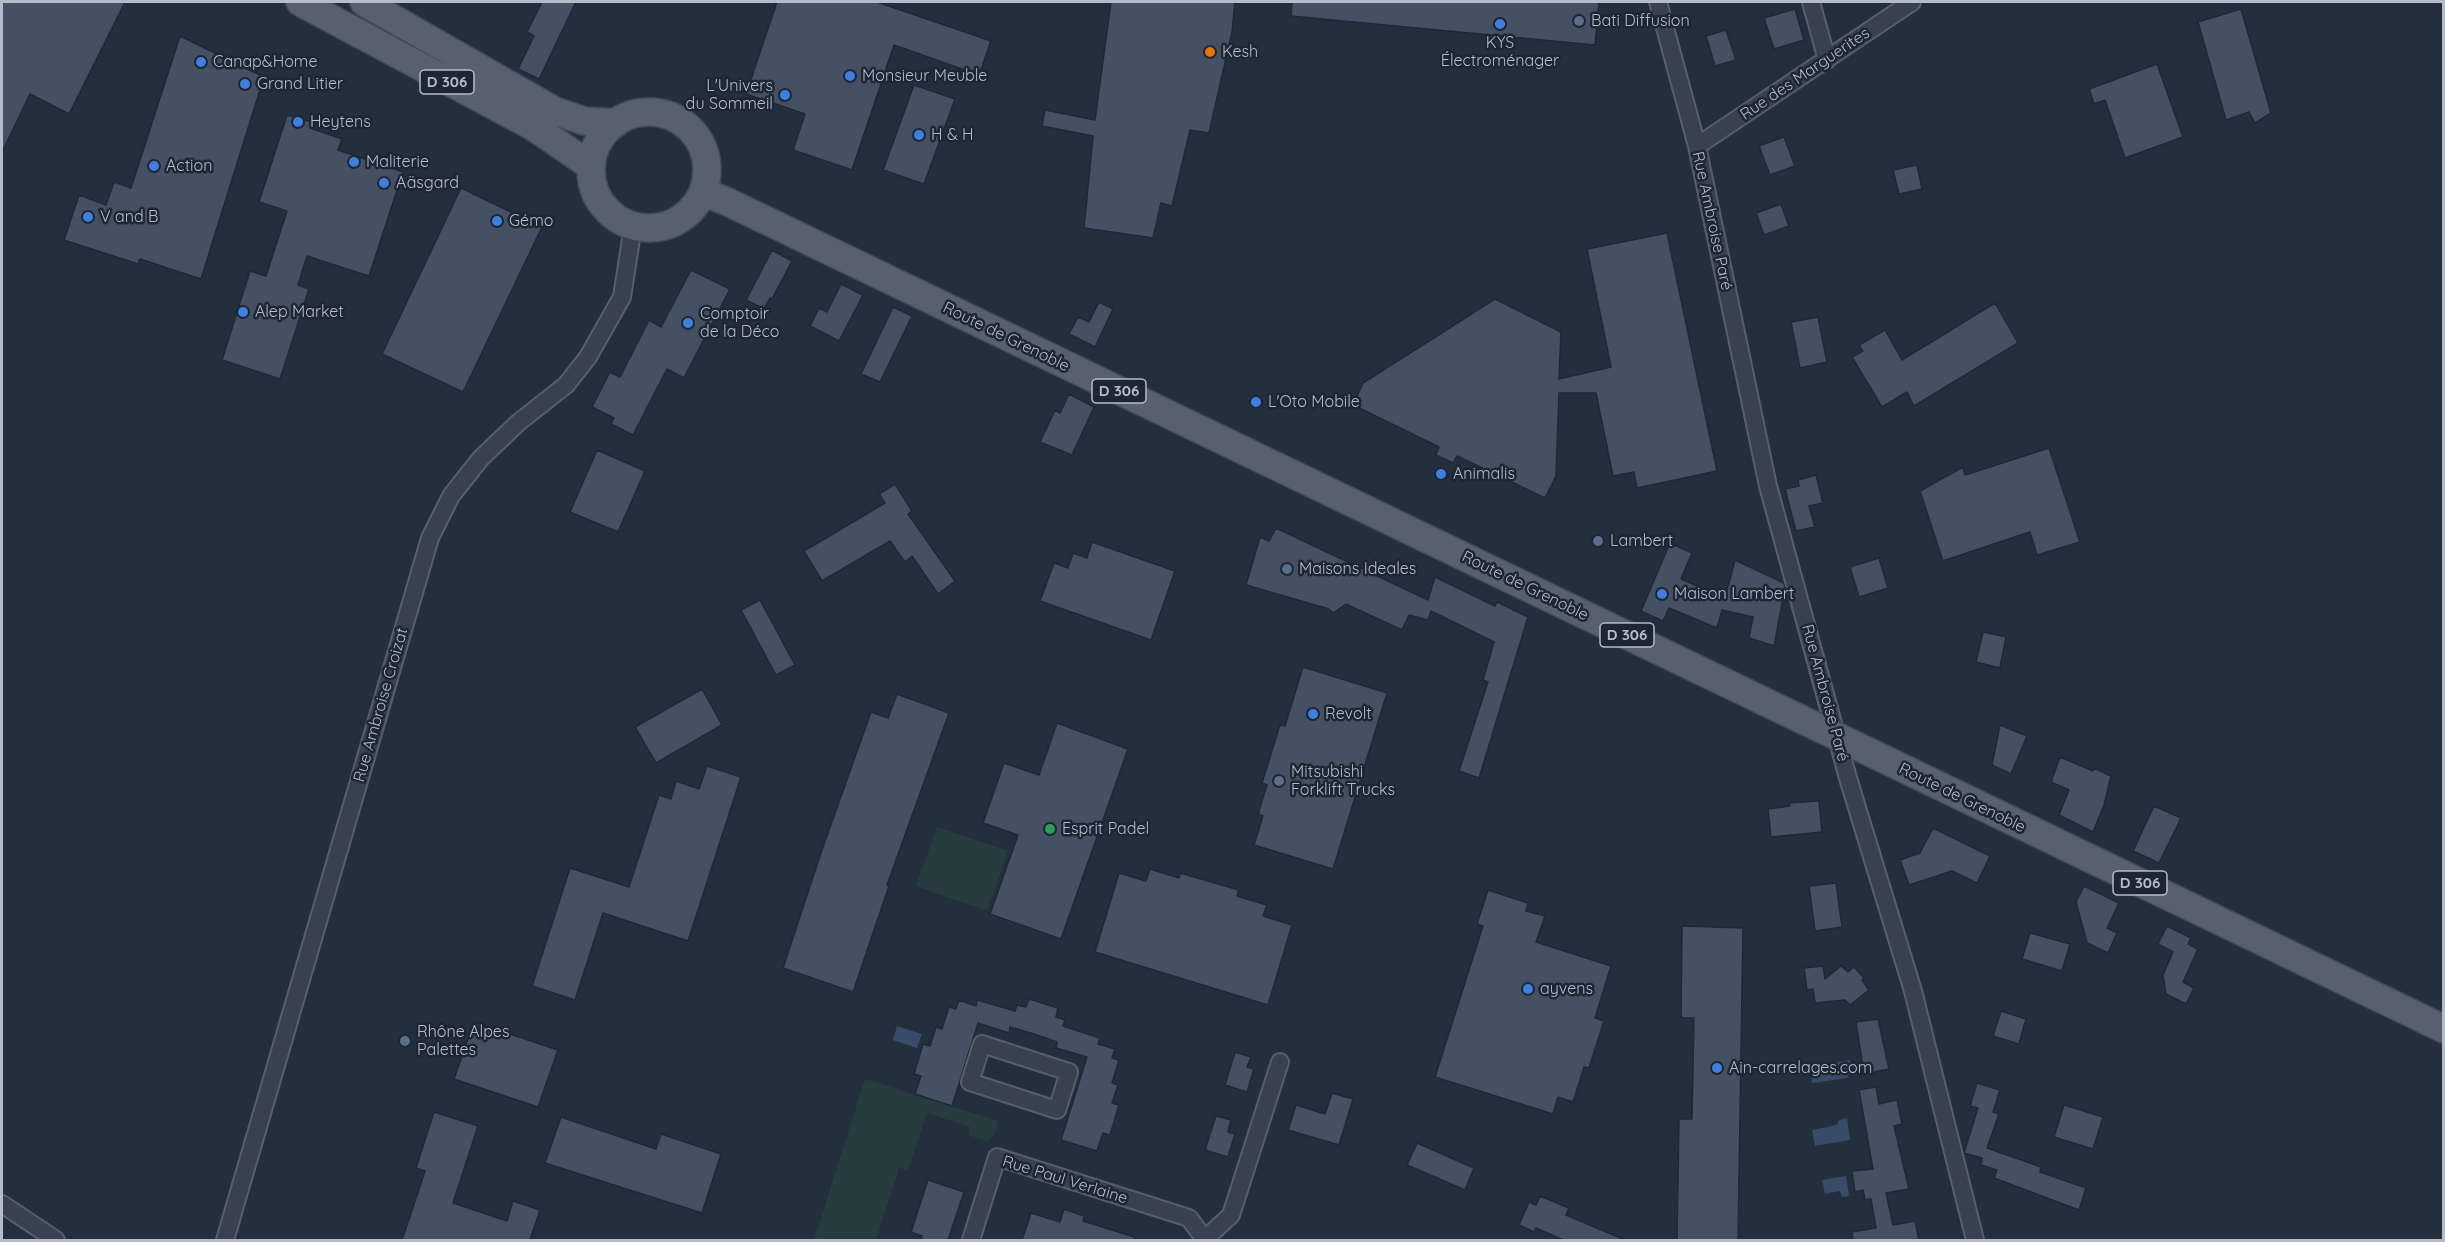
<!DOCTYPE html>
<html>
<head>
<meta charset="utf-8">
<style>
  body { margin:0 }
  #map { position:relative; width:2445px; height:1242px; overflow:hidden; background:#242f3e; font-family:Quicksand,sans-serif }
  canvas { display:block }
  .frame { position:absolute; inset:0; border:3px solid #b4bcc9; pointer-events:none }
</style>
</head>
<body>
<div id="map">
<canvas width="2445" height="1242"></canvas>
<div class="frame"></div>
</div>
<script>
const context = document.querySelector('canvas').getContext('2d');
context.lineJoin = 'round';
function fill(path, color) {
  context.fillStyle = color;
  context.fill(path, 'evenodd');
}
function shape(rows) {
  const path = new Path2D();
  for (const r of rows) {
    if (r.length === 3) {
      path.moveTo(r[0] + r[2], r[1]);
      path.arc(r[0], r[1], r[2], 0, 2 * Math.PI);
      continue;
    }
    path.moveTo(r[0], r[1]);
    for (let i = 2; i < r.length; i += 2) path.lineTo(r[i], r[i + 1]);
  }
  return path;
}
function trace(path, color, width, dash) {
  context.strokeStyle = color;
  context.lineWidth = width;
  context.lineCap = dash ? 'butt' : 'round';
  context.setLineDash(dash || []);
  context.stroke(path);
}
function write(font, color, halo, rows, align = 'center') {
  context.font = font + ' Quicksand,sans-serif';
  context.lineWidth = 5;
  context.setLineDash([]);
  context.textBaseline = 'middle';
  context.strokeStyle = halo;
  context.fillStyle = color;
  for (const [text, x, y, turn = 0] of rows) {
    context.save();
    context.translate(x, y);
    context.rotate((+turn || 0) * Math.PI / 180);
    context.textAlign = isNaN(turn) ? turn : align;
    if (halo) context.strokeText(text, 0, 0);
    context.fillText(text, 0, 0);
    context.restore();
  }
}
fill(shape([
  [937,827,1008,851,987,911,916,886],
  [865,1079,999,1121,993,1137,987,1141,968,1135,970,1127,927,1113,908,1170,899,1168,876,1240,814,1240]
]), '#263c3f');
fill(shape([
  [897,1026,922,1034,917,1048,893,1040],
  [1850,1060,1852,1070,1847,1078,1812,1083,1810,1066],
  [1847,1118,1850,1140,1815,1146,1812,1130,1837,1125,1839,1120],
  [1846,1176,1849,1196,1842,1197,1840,1191,1825,1194,1822,1180]
]), '#394c67');
const building = shape([
  [2,2,125,2,69,114,30,94,2,152,2,2],
  [542,2,576,2,539,79,518,69,534,36,527,32,542,2],
  [777,2,877,2,991,41,979,75,894,45,852,170,793,150,805,114,746,94,777,2],
  [1111,2,1235,2,1232,32,1209,133,1190,130,1172,206,1161,203,1153,238,1084,228,1093,136,1042,126,1045,110,1095,120,1111,2],
  [1292,2,1599,2,1595,45,1291,16,1292,2],
  [1795,9,1804,40,1774,49,1764,18,1795,9],
  [2241,9,2271,113,2255,123,2249,112,2226,120,2198,22,2241,9],
  [1726,30,1736,60,1715,66,1706,36,1726,30],
  [180,36,264,77,201,279,140,259,138,264,64,240,79,195,106,205,114,182,131,188,180,36],
  [2157,64,2183,137,2125,158,2105,100,2094,104,2089,89,2157,64],
  [914,85,955,99,924,184,883,170,914,85],
  [287,115,315,123,313,129,342,139,338,150,403,172,369,276,307,256,298,285,309,289,280,379,222,360,250,271,266,276,287,211,259,202,287,115],
  [1784,137,1795,166,1770,175,1759,146,1784,137],
  [1917,165,1922,189,1899,194,1893,170,1917,165],
  [461,188,542,227,463,392,382,354,461,188],
  [1781,204,1789,226,1764,235,1756,213,1781,204],
  [1667,233,1717,471,1637,488,1634,472,1613,476,1596,393,1559,393,1556,476,1545,498,1457,456,1453,463,1436,455,1439,447,1353,405,1363,383,1495,299,1561,332,1559,379,1611,367,1587,249,1667,233],
  [772,250,792,261,772,299,770,298,764,309,746,300,772,250],
  [691,270,730,289,684,378,667,369,633,435,611,424,614,418,592,407,610,372,620,377,649,320,661,327,691,270],
  [841,284,863,295,839,341,810,326,819,308,827,312,841,284],
  [1099,302,1113,309,1095,347,1069,334,1078,317,1089,322,1099,302],
  [1995,303,2018,343,1914,406,1907,392,1882,407,1852,357,1863,351,1859,345,1885,330,1902,360,1995,303],
  [893,307,912,316,880,382,861,374,893,307],
  [1818,317,1827,362,1800,368,1791,322,1818,317],
  [1069,394,1094,407,1072,455,1040,442,1055,410,1060,413,1069,394],
  [2049,448,2080,542,2037,555,2030,532,1943,561,1920,491,1963,467,1965,475,2049,448],
  [597,450,645,471,618,532,570,512,597,450],
  [1816,475,1823,503,1809,506,1815,527,1796,531,1785,489,1799,486,1798,480,1816,475],
  [895,484,912,511,908,514,955,581,938,594,912,556,905,562,890,541,822,581,804,551,885,503,879,494,895,484],
  [1276,528,1428,600,1435,577,1495,606,1497,602,1528,617,1479,778,1459,771,1488,682,1483,680,1494,642,1431,611,1428,620,1409,615,1402,630,1346,604,1333,613,1329,609,1246,585,1260,537,1269,541,1276,528],
  [1092,542,1175,571,1151,640,1040,601,1054,563,1068,568,1073,553,1087,558,1092,542],
  [1670,543,1692,553,1681,579,1725,598,1735,560,1784,583,1785,588,1774,646,1749,638,1753,617,1722,610,1717,628,1669,608,1663,621,1641,611,1670,543],
  [1879,558,1888,588,1859,597,1850,567,1879,558],
  [760,600,795,665,776,675,741,610,760,600],
  [1983,632,2006,637,2000,668,1976,662,1983,632],
  [1303,667,1387,693,1333,869,1254,845,1263,816,1258,814,1267,785,1262,783,1280,725,1285,726,1303,667],
  [702,689,722,725,656,763,635,727,702,689],
  [897,694,949,713,887,885,889,886,853,992,783,968,823,847,871,712,888,718,897,694],
  [1057,723,1128,749,1061,939,990,914,1018,835,983,823,1004,763,1039,775,1057,723],
  [2000,725,2027,736,2011,774,1992,765,2000,725],
  [2060,757,2093,771,2094,768,2111,776,2104,805,2093,832,2059,815,2069,790,2051,782,2060,757],
  [707,766,741,777,688,941,603,913,575,1000,532,986,570,868,629,887,659,795,671,799,676,781,699,789,707,766],
  [1819,801,1822,832,1771,837,1768,809,1790,806,1789,803,1819,801],
  [2154,806,2181,818,2159,863,2133,851,2154,806],
  [1933,828,1990,856,1977,883,1952,871,1909,885,1900,860,1920,853,1933,828],
  [1150,869,1179,878,1180,873,1239,890,1237,896,1267,905,1263,916,1292,925,1268,1005,1095,952,1119,873,1146,881,1150,869],
  [1836,883,1842,927,1815,931,1809,886,1836,883],
  [2084,886,2119,903,2107,928,2117,933,2108,953,2087,943,2076,902,2084,886],
  [1488,890,1528,903,1526,911,1545,916,1536,942,1611,966,1595,1018,1604,1021,1589,1068,1584,1067,1573,1102,1558,1097,1553,1114,1435,1077,1483,926,1477,924,1488,890],
  [1682,926,1743,928,1738,1240,1677,1240,1679,1119,1692,1119,1694,1018,1681,1018,1682,926],
  [2167,926,2191,938,2188,944,2198,949,2183,982,2194,988,2186,1004,2166,994,2163,975,2173,952,2158,944,2167,926],
  [2030,933,2070,944,2062,971,2022,959,2030,933],
  [1823,966,1825,979,1841,966,1848,972,1854,967,1864,978,1862,980,1869,990,1850,1005,1845,1000,1815,1003,1813,989,1807,990,1804,968,1823,966],
  [1029,999,1058,1008,1056,1017,1065,1020,1063,1026,1100,1038,1098,1044,1115,1049,1112,1058,1119,1060,1112,1083,1118,1085,1112,1103,1119,1105,1110,1135,1103,1133,1097,1151,1061,1140,1087,1057,1056,1048,1057,1042,1034,1034,1010,1027,1009,1033,978,1023,952,1106,915,1094,921,1076,914,1074,923,1044,930,1046,936,1027,942,1029,949,1007,956,1009,959,1000,976,1006,977,1000,1015,1011,1017,1005,1026,1007,1029,999],
  [2001,1011,2026,1019,2019,1044,1993,1036,2001,1011],
  [1878,1019,1889,1069,1864,1074,1856,1022,1878,1019],
  [474,1022,558,1050,538,1107,454,1079,474,1022],
  [1235,1052,1251,1057,1247,1067,1254,1069,1247,1092,1225,1085,1235,1052],
  [1977,1083,2000,1090,1993,1112,1999,1114,1987,1148,2041,1167,2040,1172,2086,1188,2079,1210,1994,1178,1997,1170,1981,1165,1982,1158,1964,1153,1978,1108,1970,1106,1977,1083],
  [1876,1087,1879,1104,1897,1100,1902,1124,1894,1126,1909,1189,1886,1193,1893,1225,1915,1221,1919,1240,1853,1240,1852,1232,1876,1228,1871,1199,1865,1200,1863,1190,1855,1192,1852,1171,1873,1169,1859,1090,1876,1087],
  [1332,1093,1353,1099,1339,1145,1288,1130,1296,1105,1325,1114,1332,1093],
  [2064,1105,2103,1117,2093,1149,2054,1137,2064,1105],
  [434,1112,478,1126,453,1203,507,1221,513,1201,540,1210,530,1240,402,1240,425,1171,416,1168,434,1112],
  [1216,1116,1231,1120,1228,1132,1235,1134,1228,1157,1205,1150,1216,1116],
  [561,1117,656,1149,661,1134,721,1154,702,1213,545,1163,561,1117],
  [1417,1143,1474,1168,1465,1190,1407,1165,1417,1143],
  [928,1180,964,1192,948,1240,921,1240,922,1236,911,1232,928,1180],
  [1540,1196,1569,1208,1566,1215,1625,1240,1563,1240,1536,1228,1534,1232,1519,1225,1529,1202,1536,1205,1540,1196],
  [1064,1209,1084,1216,1083,1221,1134,1237,1134,1240,1022,1240,1031,1213,1060,1222,1064,1209]
]);
fill(building, '#455162');
trace(building, '#1f2835', 1.5);
const street = shape([
  [1658,2,1697,146,1768,486,1848,778,1913,991,1975,1240],
  [1811,2,1827,60],
  [1697,146,1912,2],
  [982,1044,1069,1072,1057,1110,970,1082,982,1044],
  [2,1204,56,1240],
  [225,1240,430,538,451,496,481,458,519,422,566,385,588,357,622,297,633,226],
  [971,1240,997,1157,1189,1218,1205,1240],
  [1204,1240,1231,1215,1280,1062]
]);
const primary = shape([
  [300,2,534,127,591,166],
  [364,2,555,111,584,121,616,123],
  [649,170,58],
  [703,192,728,202,2444,1029]
]);
trace(street, '#565f6c', 20);
trace(primary, '#414a57', 30);
trace(street, '#38414e', 16);
trace(primary, '#56606e', 27);
for (const [x, y, r, color] of [
  [1579,21,6,"#5c6f8a"],
  [1500,24,6,"#3f7fe0"],
  [1210,52,6,"#e8710a"],
  [201,62,6,"#3f7fe0"],
  [850,76,6,"#3f7fe0"],
  [245,84,6,"#3f7fe0"],
  [785,95,6,"#3f7fe0"],
  [298,122,6,"#3f7fe0"],
  [919,135,6,"#3f7fe0"],
  [354,162,6,"#3f7fe0"],
  [154,166,6,"#3f7fe0"],
  [384,183,6,"#3f7fe0"],
  [88,217,6,"#3f7fe0"],
  [497,221,6,"#3f7fe0"],
  [243,312,6,"#3f7fe0"],
  [688,323,6,"#3f7fe0"],
  [1256,402,6,"#3f7fe0"],
  [1441,474,6,"#3f7fe0"],
  [1598,541,6,"#5c6f8a"],
  [1287,569,6,"#5c6f8a"],
  [1662,594,6,"#3f7fe0"],
  [1313,714,6,"#3f7fe0"],
  [1279,781,6,"#5c6f8a"],
  [1050,829,6,"#2e9e5b"],
  [1528,989,6,"#3f7fe0"],
  [405,1041,6,"#5c6f8a"],
  [1717,1068,6,"#3f7fe0"]
]) {
  const dot = new Path2D();
  dot.arc(x, y, r, 0, 2 * Math.PI);
  context.fillStyle = color;
  context.fill(dot);
  trace(dot, '#1d2633', 2);
}
for (const [x, y, w] of [
  [447,82,54],
  [1119,391,54],
  [1627,635,54],
  [2140,883,54]
]) {
  const box = new Path2D();
  box.roundRect(x - w / 2, y - 12, w, 24, 4.5);
  context.fillStyle = '#1d2633';
  context.fill(box);
  trace(box, '#b4bcc9', 1.5);
}
write('bold 15px', '#b4bcc9', null, [
  ["D 306",447,82],
  ["D 306",1119,391],
  ["D 306",1627,635],
  ["D 306",2140,883]
]);
write('16px', '#b4bcc9', '#1d2633', [
  ["Bati Diffusion",1591,21],
  ["KYS",1500,43,"center"],
  ["Électroménager",1500,61,"center"],
  ["Kesh",1222,52],
  ["Canap&Home",213,62],
  ["Monsieur Meuble",862,76],
  ["Grand Litier",257,84],
  ["L'Univers",773,86,"right"],
  ["du Sommeil",773,104,"right"],
  ["Heytens",310,122],
  ["H & H",931,135],
  ["Maliterie",366,162],
  ["Action",166,166],
  ["Aäsgard",396,183],
  ["V and B",100,217],
  ["Gémo",509,221],
  ["Alep Market",255,312],
  ["Comptoir",700,314],
  ["de la Déco",700,332],
  ["L'Oto Mobile",1268,402],
  ["Animalis",1453,474],
  ["Lambert",1610,541],
  ["Maisons Ideales",1299,569],
  ["Maison Lambert",1674,594],
  ["Revolt",1325,714],
  ["Mitsubishi",1291,772],
  ["Forklift Trucks",1291,790],
  ["Esprit Padel",1062,829],
  ["ayvens",1540,989],
  ["Rhône Alpes",417,1032],
  ["Palettes",417,1050],
  ["Ain-carrelages.com",1729,1068]
], 'left');
write('16px', '#b4bcc9', '#1d2633', [
  ["Rue des Marguerites",1805,74,-34],
  ["Rue Ambroise Paré",1712,221,78],
  ["Route de Grenoble",1006,337,26],
  ["Route de Grenoble",1525,586,26],
  ["Rue Ambroise Paré",1825,693,75],
  ["Rue Ambroise Croizat",381,705,-74],
  ["Route de Grenoble",1962,798,26],
  ["Rue Paul Verlaine",1065,1180,17]
]);
</script>
</body>
</html>
